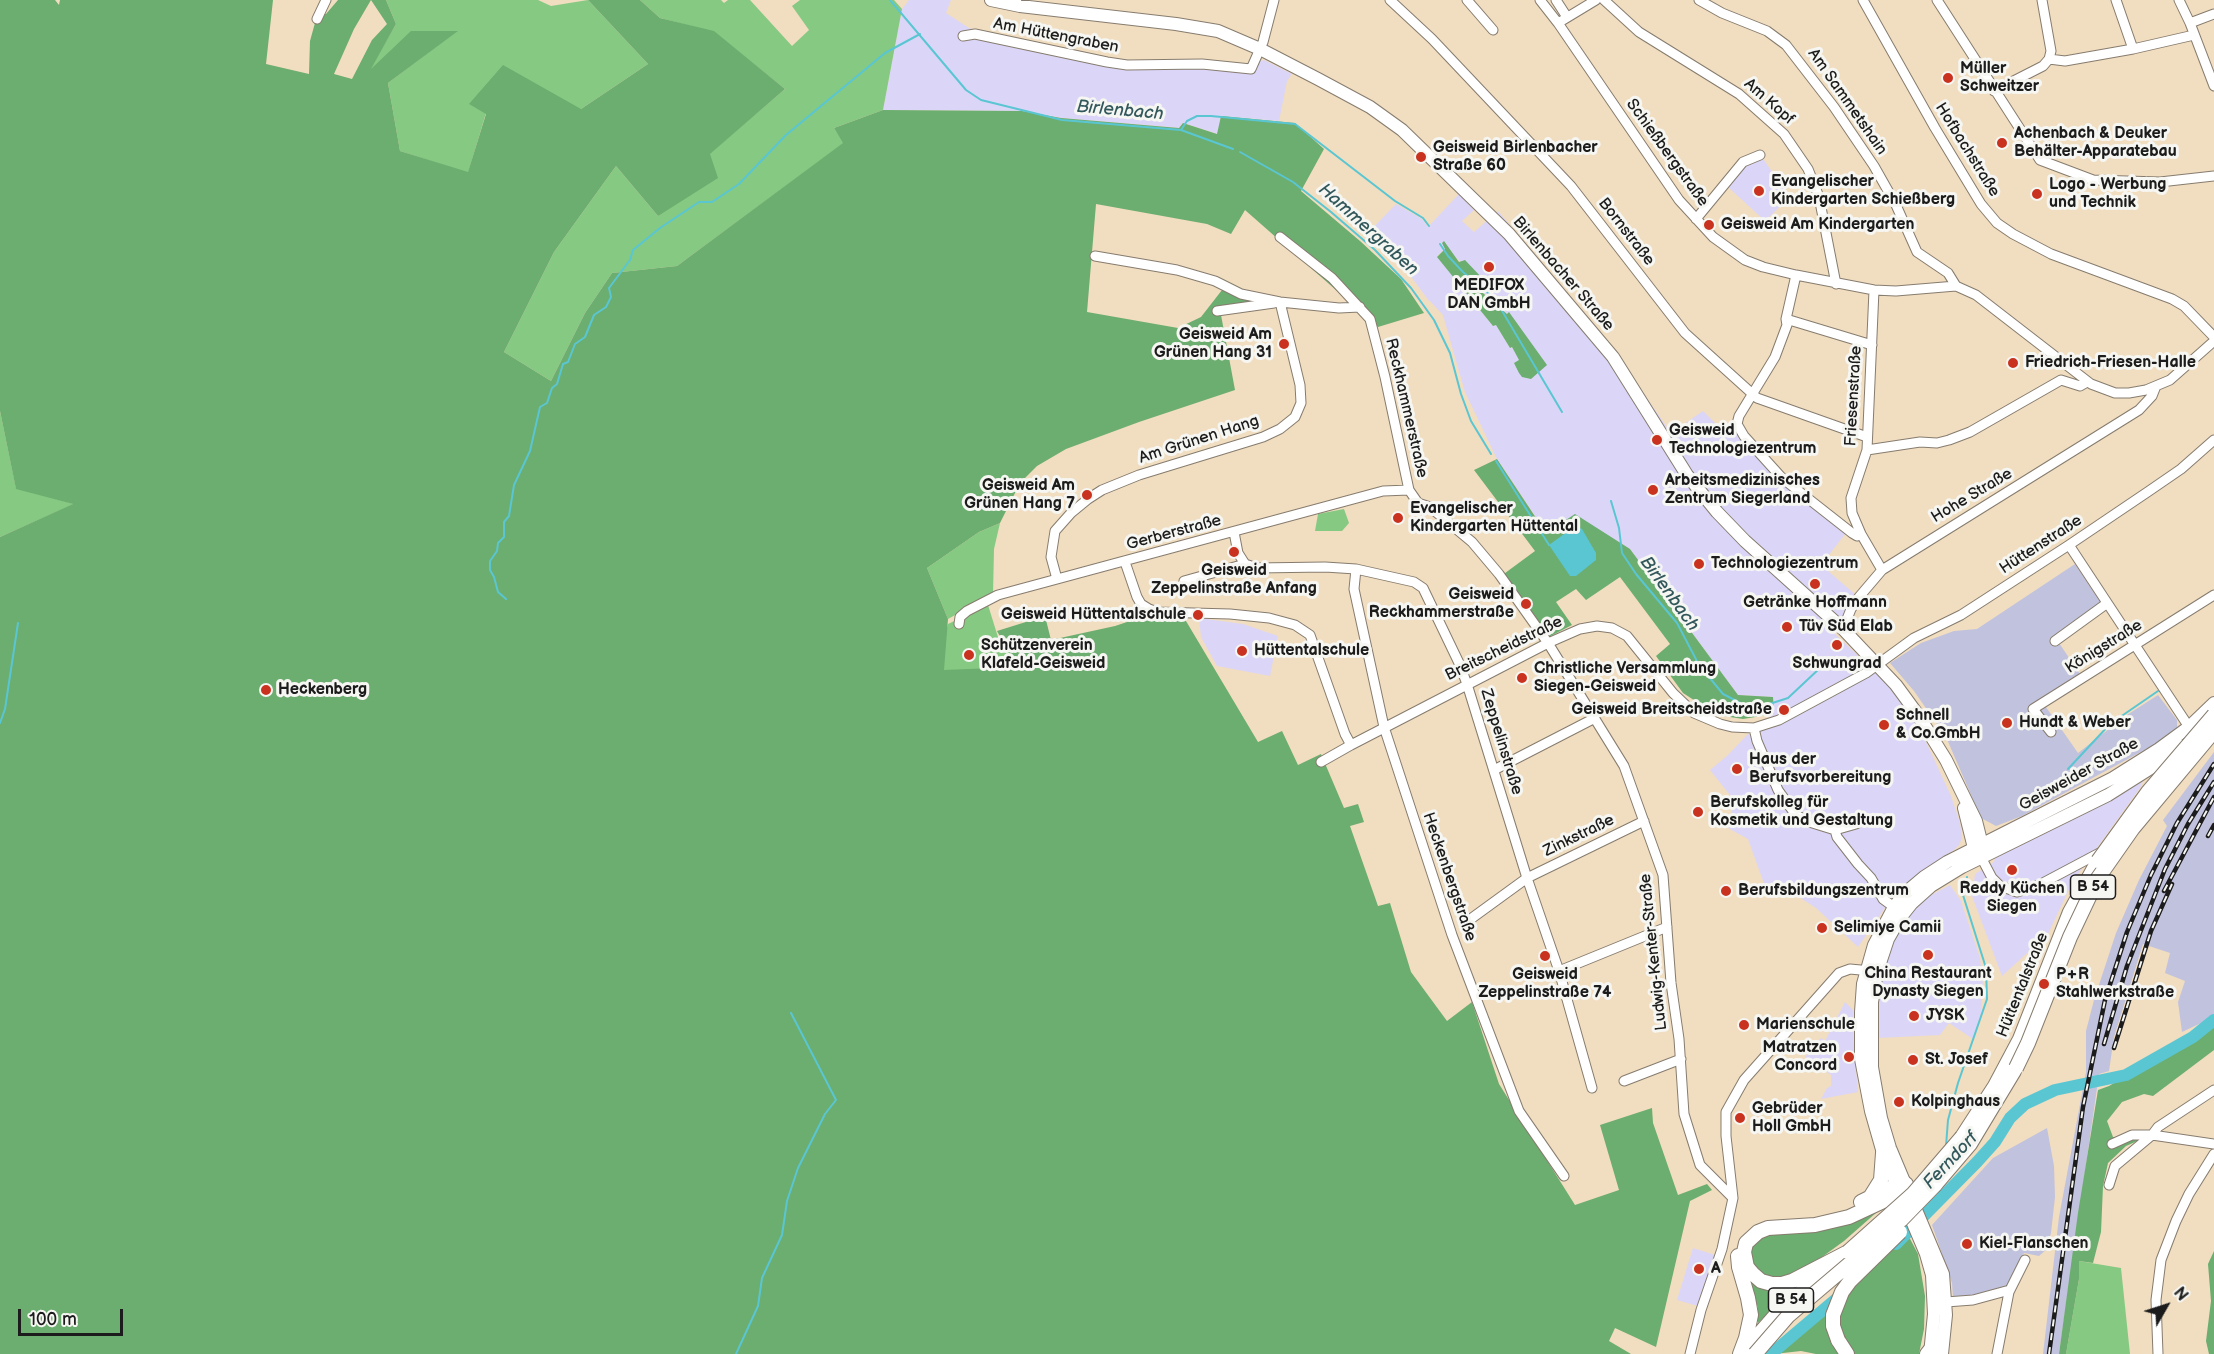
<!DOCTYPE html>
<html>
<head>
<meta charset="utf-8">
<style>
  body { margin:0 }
  #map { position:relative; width:2214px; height:1354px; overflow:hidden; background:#f1ddc0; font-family:"Balsamiq Sans",sans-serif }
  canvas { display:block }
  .north { position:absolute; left:2136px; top:1276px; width:60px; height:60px; -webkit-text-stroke:4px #f6f6f2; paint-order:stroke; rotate:51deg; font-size:16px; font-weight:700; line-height:24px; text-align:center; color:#1c1c1c }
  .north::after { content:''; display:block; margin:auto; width:21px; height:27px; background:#1c1c1c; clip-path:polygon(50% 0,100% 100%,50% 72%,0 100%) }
  .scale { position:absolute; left:18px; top:1309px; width:105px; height:27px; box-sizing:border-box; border:3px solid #1c1c1c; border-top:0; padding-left:8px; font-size:18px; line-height:21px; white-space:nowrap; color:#1c1c1c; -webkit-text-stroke:4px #f6f6f2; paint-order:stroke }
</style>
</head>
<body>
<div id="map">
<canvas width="2214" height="1354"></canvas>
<div class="north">N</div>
<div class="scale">100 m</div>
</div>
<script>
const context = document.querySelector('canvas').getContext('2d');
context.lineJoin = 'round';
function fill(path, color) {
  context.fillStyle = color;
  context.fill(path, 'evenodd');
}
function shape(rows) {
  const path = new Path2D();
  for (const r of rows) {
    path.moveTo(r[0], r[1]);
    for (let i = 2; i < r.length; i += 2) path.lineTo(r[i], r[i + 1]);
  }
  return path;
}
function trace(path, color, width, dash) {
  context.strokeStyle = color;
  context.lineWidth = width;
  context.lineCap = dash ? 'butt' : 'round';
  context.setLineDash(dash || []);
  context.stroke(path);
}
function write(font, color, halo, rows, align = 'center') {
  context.font = font + ' "Balsamiq Sans",sans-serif';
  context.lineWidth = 6;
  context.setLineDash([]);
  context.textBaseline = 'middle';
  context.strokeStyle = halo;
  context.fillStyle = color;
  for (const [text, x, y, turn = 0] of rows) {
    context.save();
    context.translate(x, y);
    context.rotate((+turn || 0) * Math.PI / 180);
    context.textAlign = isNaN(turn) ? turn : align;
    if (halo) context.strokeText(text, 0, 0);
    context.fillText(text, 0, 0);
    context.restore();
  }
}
fill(shape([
  [909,0,951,0,946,13,969,28,1110,59,1245,65,1264,60,1292,74,1287,81,1279,121,1221,116,1218,134,1183,123,1179,128,1061,118,1022,111,883,110,902,9],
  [1761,156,1790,197,1765,221,1727,186,1748,163],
  [1459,194,1474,210,1462,221,1474,232,1498,211,1604,336,1671,433,1703,411,1729,437,1738,429,1761,462,1846,533,1821,565,1856,595,1835,634,1884,680,1919,727,1951,796,1960,823,1962,838,1959,845,1954,850,1898,889,1858,947,1816,908,1790,891,1767,892,1748,839,1728,828,1734,800,1710,770,1728,755,1746,736,1773,714,1773,697,1738,695,1630,549,1546,533,1497,459,1465,392,1443,315,1430,301,1429,301,1412,278,1366,235,1396,204,1422,219,1428,227],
  [1445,249,1484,280,1476,286,1507,314,1531,379,1512,347,1510,348,1496,324,1493,326,1437,256],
  [1199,618,1243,624,1278,636,1270,676,1217,666,1201,637],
  [2145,777,2140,788,2073,881,2048,934,2002,976,1972,896,1975,874,1994,862,1995,858,2072,818],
  [1950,885,1961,901,1980,958,1983,985,1981,1013,1973,1039,1949,1023,1940,1035,1878,1038,1877,1001,1889,945,1902,925,1922,900],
  [1845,1002,1853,1010,1853,1036,1858,1092,1821,1099,1827,1088,1831,1086,1831,1075,1805,1057,1821,1038,1825,1041],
  [1693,1248,1715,1255,1698,1306,1677,1300]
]), '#dbd6f7');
fill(shape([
  [2075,564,2101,603,2059,643,2080,674,2041,700,2078,753,2127,715,2158,695,2177,720,2177,728,2165,739,2022,816,1996,826,1981,818,1946,737,1914,691,1890,663,1921,643,1954,631,1977,629],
  [2214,752,2214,1017,2182,1032,2178,1002,2185,981,2165,973,2170,953,2143,944,2114,1037,2109,1071,2099,1074,2059,1354,2043,1354,2059,1217,2086,1072,2086,1031,2094,1000,2116,933,2139,880,2167,826,2163,820],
  [2047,1128,2054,1166,2055,1197,2051,1233,2047,1249,2039,1256,2024,1253,2017,1265,2009,1285,1988,1293,1953,1298,1952,1283,1932,1225,1993,1158]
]), '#c1c2dd');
fill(shape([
  [386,0,538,0,551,6,588,0,648,64,581,109,470,104,486,113,468,173,400,151,388,83,457,31,369,71,396,24],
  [640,0,721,0,724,3,728,0,750,0,792,46,809,30,792,6,800,0,894,0,902,9,883,110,834,128,844,143,677,266,612,273,585,313,551,381,504,352,554,252,616,166,658,216,709,154,785,89,714,32,660,18],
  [0,411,16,488,74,504,0,537],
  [1344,509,1349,523,1342,531,1315,531,1318,514],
  [1000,523,994,549,993,594,948,619,927,568,979,532],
  [988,605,1002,650,1032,649,1033,673,935,672,948,624],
  [2079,1261,2121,1268,2130,1354,2066,1354,2079,1279]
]), '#86c982');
fill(shape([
  [0,0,55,0,59,5,60,0,273,0,266,64,309,74,310,41,318,12,326,14,338,0,371,0,354,29,334,74,352,79,372,40,387,24,371,0,386,0,396,24,371,69,411,31,458,31,388,83,400,151,468,172,486,114,469,104,503,65,581,109,648,64,588,0,640,0,660,18,714,31,785,89,710,154,718,178,658,216,616,166,554,252,504,352,551,381,585,313,612,273,677,266,843,143,834,128,883,110,1022,111,1061,118,1179,128,1183,123,1217,134,1221,116,1295,123,1324,149,1301,191,1360,241,1401,279,1424,313,1378,327,1245,210,1231,234,1207,224,1096,204,1087,312,1178,328,1201,317,1222,290,1262,296,1263,309,1221,315,1235,390,1139,422,1066,449,1037,466,1020,483,1000,523,979,532,927,568,948,619,944,670,1017,667,997,631,1045,616,1051,640,1115,626,1136,619,1134,604,1147,605,1183,616,1258,742,1282,731,1298,765,1321,754,1344,808,1358,804,1364,822,1350,826,1378,906,1390,903,1411,972,1447,1021,1472,1002,1499,1084,1575,1205,1619,1190,1600,1125,1652,1108,1653,1123,1678,1195,1707,1184,1712,1190,1690,1201,1656,1347,1615,1328,1609,1341,1631,1354,0,1354,0,537,73,504,16,489,0,411],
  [1444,241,1459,262,1465,260,1484,280,1476,287,1507,314,1509,312,1547,365,1531,379,1522,377,1519,373,1514,363,1519,360,1512,347,1510,348,1496,325,1493,326,1437,257,1445,249,1442,243],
  [1497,459,1546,533,1575,514,1630,549,1738,695,1773,697,1774,714,1743,719,1717,715,1683,693,1656,656,1670,644,1620,577,1586,600,1576,589,1556,602,1572,625,1541,641,1497,579,1535,551,1474,470],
  [2214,1024,2214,1050,2153,1096,2144,1094,2122,1102,2107,1121,2113,1137,2142,1139,2126,1146,2108,1163,2103,1186,2101,1232,2093,1263,2079,1261,2079,1279,2066,1354,2059,1354,2078,1213,2098,1090,2109,1086],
  [1877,1212,1844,1241,1811,1265,1791,1274,1779,1279,1766,1277,1757,1272,1751,1262,1751,1249,1755,1241,1763,1233,1833,1227],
  [1908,1235,1918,1254,1925,1296,1924,1329,1919,1354,1853,1354,1841,1334,1838,1319,1842,1305,1857,1283],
  [2214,1251,2214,1354,2209,1354,2206,1341,2211,1301,2208,1264],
  [1750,1280,1795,1286,1758,1323,1758,1308],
  [1828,1311,1841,1354,1816,1354,1801,1351,1774,1354]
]), '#6cad70');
fill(shape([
  [1575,526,1582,529,1596,553,1596,560,1576,576,1570,576,1549,545]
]), '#5ac6d2');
trace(shape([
  [890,0,966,90,981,100,1062,120,1181,130,1187,121,1197,116,1211,116,1295,124,1395,201,1423,218,1429,226],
  [1181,130,1233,149],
  [1240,152,1293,182,1331,212,1375,250,1411,288,1434,320,1450,353,1461,394,1471,421,1491,454],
  [1440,244,1448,256,1463,272,1495,299,1562,412],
  [1496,461,1549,545],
  [1611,501,1619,528,1622,553,1636,574,1677,623,1699,665,1723,694,1746,706,1763,706,1788,698,1820,668,1828,665,1836,661,1851,666],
  [506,599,498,592,494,577,490,570,490,561,497,551,498,543,504,537,504,522,509,516,514,485,530,451,540,407,547,403,552,388,557,384,563,364,568,362,575,344,585,337,594,315,606,307,611,297,609,288,630,260,633,250,660,228,699,202,712,202,739,184,786,135,885,53,920,34],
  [0,723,5,709,18,623],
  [2068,769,2110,724,2158,691],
  [1946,1146,1948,1120,1958,1083,1987,999,1986,968,1963,895,1967,877],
  [1937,1203,1941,1187],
  [736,1354,758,1306,762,1278,782,1235,787,1201,798,1168,825,1114,836,1100,791,1013]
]), '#5ac6d2', 2);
trace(shape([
  [1896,1244,1977,1162,1995,1142,2010,1118,2025,1104,2055,1090,2126,1075,2193,1037,2214,1020],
  [1771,1354,1842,1294]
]), '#5ac6d2', 12);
const minor = shape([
  [1390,0,1432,39,1571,186,1685,333,1757,398,1867,437],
  [1467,0,1493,30],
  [1540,0,1558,23,1679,200,1713,237,1745,260,1763,267,1796,275,1874,290,1896,291,1956,286,1976,295,2091,384,2115,393,2129,393,2146,390,2170,380,2214,341],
  [1556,0,1567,17],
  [1604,0,1639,32,1739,94,1784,134,1808,169,1819,197,1836,284],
  [1699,0,1722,13,1767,31,1786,45,1834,107,1874,166,1896,205,1917,252,1948,273,1956,286],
  [1863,0,1935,128,1981,204,1997,223,2013,234,2051,254,2172,299,2184,306,2214,337],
  [1937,0,2040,160,2093,180,2160,182,2214,176],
  [2042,0,2051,51,2049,59],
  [2116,0,2133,49],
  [2179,0,2190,23,2214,86],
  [317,19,326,0],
  [1558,23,1596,0],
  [2190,23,2214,14],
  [963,36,975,34,1107,62,1127,65,1202,64,1251,69,1263,42,1274,0],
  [2049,59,2065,61,2133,49,2194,35],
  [1994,91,2043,66,2049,59],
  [1696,219,1743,162,1760,155],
  [1280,237,1332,278,1370,319,1385,377,1409,490,1418,503,1430,507,1472,542,1499,574,1548,643,1624,766,1663,875,1671,983,1679,1039,1684,1114,1700,1165,1733,1198],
  [1095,256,1177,270,1215,281,1241,294,1280,302,1339,308,1360,307],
  [1796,275,1786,319,1787,325,1775,357,1739,416,1737,424,1744,436,1782,478,1852,533,1857,536,1861,534,1882,570],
  [1217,311,1274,303],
  [1786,319,1872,345],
  [1867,450,1920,442,1937,443,1949,440,1970,432,2061,380,2080,386,2087,382],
  [1234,532,1238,553,1245,564,1257,568,1325,567,1356,569,1414,582,1423,588,1459,663,1467,684,1527,878,1559,971,1592,1088],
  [1861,534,1852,513,1851,498,1867,450,1874,290],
  [2069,545,2189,727],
  [1125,562,1137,597,1141,604,1149,609,1157,612,1230,614,1269,618,1295,625,1310,635,1345,734,1351,745,1548,643,1580,629,1597,626,1612,628,1627,636,1673,693,1694,713,1720,724,1732,727,1754,728,1779,720,1866,673,1914,638,1961,615,2069,545,2149,491,2181,469,2214,440],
  [1356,569,1354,589,1384,727,1452,935,1519,1111,1564,1176],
  [1057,579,1051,557,1055,531,1071,513,1088,499,1102,490,1139,475,1263,437,1280,429,1295,417,1301,403,1300,385,1280,302],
  [1184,581,1245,564],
  [959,624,960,617,967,611,998,595,1383,491,1409,490],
  [1843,629,1851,609,1859,597,1882,570,2139,410,2152,396,2156,386],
  [2055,641,2106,604],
  [1754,728,1757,741,1778,790,1795,814,1806,821,1835,830,1856,824],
  [2051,732,2033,709,2214,595],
  [1321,762,1351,745],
  [1494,770,1595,718],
  [1835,830,1837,837,1858,864,1871,878,1883,899,1894,907],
  [1981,857,1992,878,2000,886,2017,892,2039,885,2105,850],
  [1472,918,1527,878,1644,821],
  [1559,971,1667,927],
  [1624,1081,1681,1059],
  [2112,1144,2132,1135,2152,1135,2214,1144],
  [2109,1185,2115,1166,2152,1135,2158,1127,2214,1090],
  [1946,1302,1973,1300,2006,1291,2009,1292],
  [1690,1354,1701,1310,1722,1249,1733,1198,1726,1136,1726,1112,1744,1080,1839,973,1850,969,1871,971],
  [1997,1354,2009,1292,2025,1260],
  [2158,1354,2156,1300,2161,1260,2176,1221,2189,1194,2214,1154]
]);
const major = shape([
  [991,0,1020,6,1176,24,1218,31,1260,49,1318,79,1370,107,1402,130,1509,234,1613,357,1687,475,1717,512,1745,541,1843,629,1896,685,1918,715,1946,760,1976,821,1982,845,1981,857],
  [1964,808,1974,848,1979,854],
  [1930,1354,1934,1314,1932,1275,1926,1254,1883,1153,1871,1111,1861,1059,1861,1012,1863,984,1874,945,1894,907,1905,893,1924,877,1947,862,2113,778,2159,749,2189,727,2214,703],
  [1942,1354,1946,1315,1943,1274,1890,1148,1881,1118,1872,1067,1872,1002,1877,972,1888,939,1900,918,1912,903,1931,886,1962,867,2108,795,2165,759,2182,746]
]);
const highway = shape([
  [1962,1137,1995,1086,2020,1039,2070,912,2098,861],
  [1935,1185,1970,1144,2014,1071],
  [1871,1196,1881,1180,1883,1153],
  [1861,1202,1887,1189,1904,1184],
  [1848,1252,1792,1281,1782,1284,1772,1284,1761,1281,1753,1274,1747,1267,1744,1252,1746,1243,1758,1232,1768,1228,1815,1225,1849,1217,1890,1198,1906,1184],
  [1738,1256,1739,1267,1748,1298,1751,1315,1746,1338,1740,1354],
  [1838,1340,1847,1354],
  [1745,1350,1781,1309,1828,1269],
  [1927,1354,1931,1349]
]);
trace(minor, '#867c6e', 11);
trace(major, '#867c6e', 14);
trace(highway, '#867c6e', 16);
trace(minor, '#fff', 9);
trace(major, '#fff', 12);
trace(highway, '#fff', 14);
const rail = shape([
  [2208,836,2214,825],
  [2164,891,2214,797],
  [2104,1044,2127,966,2165,869,2188,824,2214,782],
  [2114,1048,2151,931,2172,884],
  [2049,1354,2083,1107,2105,1000,2127,932,2151,875,2177,823,2214,764]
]);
trace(rail, '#1c1c1c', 4.5);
trace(rail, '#f6f6f2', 2, [7]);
const highwayBridge = shape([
  [2098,861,2148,792,2214,715],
  [2016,1068,2028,1043,2070,937,2098,878,2133,828,2214,731],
  [1848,1252,1913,1194,1962,1137],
  [1838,1340,1833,1326,1833,1315,1842,1292,1850,1281,1900,1232],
  [1755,1354,1788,1316,1901,1220,1935,1185]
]);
trace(highwayBridge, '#867c6e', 16, []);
trace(highwayBridge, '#fff', 14);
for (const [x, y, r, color] of [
  [1948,78,6,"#c8321e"],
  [2002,143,6,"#c8321e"],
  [1421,157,6,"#c8321e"],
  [1759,191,6,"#c8321e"],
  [2037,194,6,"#c8321e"],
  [1709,225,6,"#c8321e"],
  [1489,267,6,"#c8321e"],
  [1284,344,6,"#c8321e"],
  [2013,363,6,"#c8321e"],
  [1657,440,6,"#c8321e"],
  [1653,490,6,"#c8321e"],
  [1087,495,6,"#c8321e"],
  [1398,518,6,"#c8321e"],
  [1234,552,6,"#c8321e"],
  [1699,564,6,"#c8321e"],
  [1815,584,6,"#c8321e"],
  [1526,604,6,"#c8321e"],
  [1198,615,6,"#c8321e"],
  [1787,627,6,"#c8321e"],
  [1837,645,6,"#c8321e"],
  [1242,651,6,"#c8321e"],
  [969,655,6,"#c8321e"],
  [1522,678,6,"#c8321e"],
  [266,690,6,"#c8321e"],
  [1784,710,6,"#c8321e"],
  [2007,723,6,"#c8321e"],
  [1884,725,6,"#c8321e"],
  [1737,769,6,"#c8321e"],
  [1698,812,6,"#c8321e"],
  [2012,870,6,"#c8321e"],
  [1726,891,6,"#c8321e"],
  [1822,928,6,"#c8321e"],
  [1928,955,6,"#c8321e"],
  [1545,956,6,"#c8321e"],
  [2044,984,6,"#c8321e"],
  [1914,1016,6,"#c8321e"],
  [1744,1025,6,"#c8321e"],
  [1849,1057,6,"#c8321e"],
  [1913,1060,6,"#c8321e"],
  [1899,1102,6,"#c8321e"],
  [1740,1118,6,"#c8321e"],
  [1967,1244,6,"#c8321e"],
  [1699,1269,6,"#c8321e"]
]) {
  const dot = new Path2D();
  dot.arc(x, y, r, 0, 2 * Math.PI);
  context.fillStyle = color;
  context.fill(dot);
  trace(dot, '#f6f6f2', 2);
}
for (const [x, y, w] of [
  [2093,887,45],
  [1791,1300,45]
]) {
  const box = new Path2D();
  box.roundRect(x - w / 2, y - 12, w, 24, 4.5);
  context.fillStyle = '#f6f6f2';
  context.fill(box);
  trace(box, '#1c1c1c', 1.5);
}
write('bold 15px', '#1c1c1c', null, [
  ["B 54",2093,887],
  ["B 54",1791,1300]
]);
write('16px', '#1c1c1c', '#f6f6f2', [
  ["Am Hüttengraben",1056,36,11],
  ["Am Kopf",1769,102,41],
  ["Am Sammetshain",1847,102,55],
  ["Hofbachstraße",1967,150,58],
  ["Schießbergstraße",1667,153,54],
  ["Bornstraße",1626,232,52],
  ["Birlenbacher Straße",1563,274,49],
  ["Friesenstraße",1854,396,-87],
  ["Reckhammerstraße",1406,408,77],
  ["Am Grünen Hang",1199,440,-18],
  ["Hohe Straße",1972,496,-31],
  ["Gerberstraße",1174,533,-15],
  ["Hüttenstraße",2041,545,-33],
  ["Königstraße",2104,647,-32],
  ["Breitscheidstraße",1504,649,-26],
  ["Zeppelinstraße",1501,742,73],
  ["Geisweider Straße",2079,775,-29],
  ["Zinkstraße",1579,836,-26],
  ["Heckenbergstraße",1449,877,71],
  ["Ludwig-Kenter-Straße",1654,952,-96],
  ["Hüttentalstraße",2023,985,-68]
]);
write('bold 16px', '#1c1c1c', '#f6f6f2', [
  ["Müller",1960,69],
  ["Schweitzer",1960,87],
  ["Achenbach & Deuker",2014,134],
  ["Behälter-Apparatebau",2014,152],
  ["Geisweid Birlenbacher",1433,148],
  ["Straße 60",1433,166],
  ["Evangelischer",1771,182],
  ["Kindergarten Schießberg",1771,200],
  ["Logo - Werbung",2049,185],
  ["und Technik",2049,203],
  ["Geisweid Am Kindergarten",1721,225],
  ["MEDIFOX",1489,286,"center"],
  ["DAN GmbH",1489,304,"center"],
  ["Geisweid Am",1272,335,"right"],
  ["Grünen Hang 31",1272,353,"right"],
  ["Friedrich-Friesen-Halle",2025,363],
  ["Geisweid",1669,431],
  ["Technologiezentrum",1669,449],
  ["Arbeitsmedizinisches",1665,481],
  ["Zentrum Siegerland",1665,499],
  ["Geisweid Am",1075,486,"right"],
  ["Grünen Hang 7",1075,504,"right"],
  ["Evangelischer",1410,509],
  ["Kindergarten Hüttental",1410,527],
  ["Technologiezentrum",1711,564],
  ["Geisweid",1234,571,"center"],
  ["Zeppelinstraße Anfang",1234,589,"center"],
  ["Geisweid",1514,595,"right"],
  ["Reckhammerstraße",1514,613,"right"],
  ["Getränke Hoffmann",1815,603,"center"],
  ["Geisweid Hüttentalschule",1186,615,"right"],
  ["Tüv Süd Elab",1799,627],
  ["Schützenverein",981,646],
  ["Klafeld-Geisweid",981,664],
  ["Hüttentalschule",1254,651],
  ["Schwungrad",1837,664,"center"],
  ["Christliche Versammlung",1534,669],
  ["Siegen-Geisweid",1534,687],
  ["Heckenberg",278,690],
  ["Geisweid Breitscheidstraße",1772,710,"right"],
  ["Schnell",1896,716],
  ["& Co.GmbH",1896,734],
  ["Hundt & Weber",2019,723],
  ["Haus der",1749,760],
  ["Berufsvorbereitung",1749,778],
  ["Berufskolleg für",1710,803],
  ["Kosmetik und Gestaltung",1710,821],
  ["Reddy Küchen",2012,889,"center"],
  ["Siegen",2012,907,"center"],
  ["Berufsbildungszentrum",1738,891],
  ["Selimiye Camii",1834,928],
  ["China Restaurant",1928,974,"center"],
  ["Dynasty Siegen",1928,992,"center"],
  ["Geisweid",1545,975,"center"],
  ["Zeppelinstraße 74",1545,993,"center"],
  ["P+R",2056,975],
  ["Stahlwerkstraße",2056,993],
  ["JYSK",1926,1016],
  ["Marienschule",1756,1025],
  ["Matratzen",1837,1048,"right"],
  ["Concord",1837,1066,"right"],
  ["St. Josef",1925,1060],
  ["Kolpinghaus",1911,1102],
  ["Gebrüder",1752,1109],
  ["Holl GmbH",1752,1127],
  ["Kiel-Flanschen",1979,1244],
  ["A",1711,1269]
], 'left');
write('italic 18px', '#32585c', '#f6f6f2', [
  ["Birlenbach",1120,111,5],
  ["Hammergraben",1368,230,42],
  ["Birlenbach",1669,594,54],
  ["Ferndorf",1951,1161,-47]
]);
</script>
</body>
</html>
